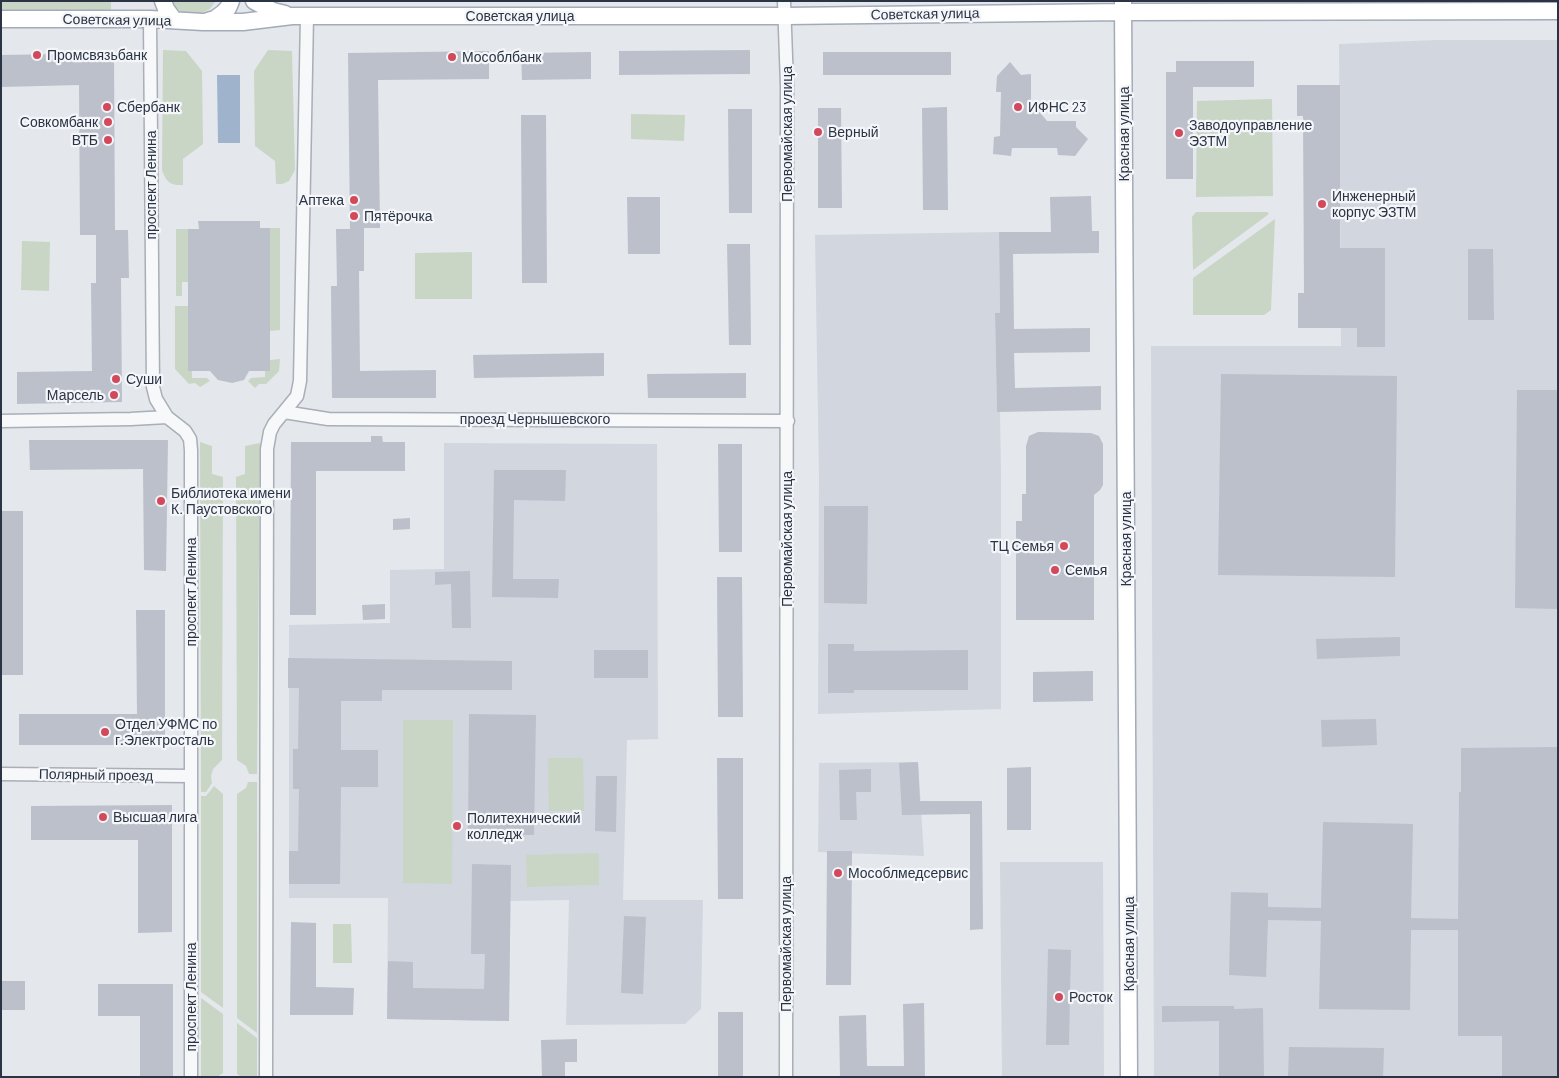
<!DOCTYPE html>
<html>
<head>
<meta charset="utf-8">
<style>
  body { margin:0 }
  #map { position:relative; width:1559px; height:1078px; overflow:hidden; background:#e4e7ec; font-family:Barlow,sans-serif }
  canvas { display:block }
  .frame { position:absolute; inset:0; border:2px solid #2b3445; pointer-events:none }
</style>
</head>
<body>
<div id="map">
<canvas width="1559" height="1078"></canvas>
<div class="frame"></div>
</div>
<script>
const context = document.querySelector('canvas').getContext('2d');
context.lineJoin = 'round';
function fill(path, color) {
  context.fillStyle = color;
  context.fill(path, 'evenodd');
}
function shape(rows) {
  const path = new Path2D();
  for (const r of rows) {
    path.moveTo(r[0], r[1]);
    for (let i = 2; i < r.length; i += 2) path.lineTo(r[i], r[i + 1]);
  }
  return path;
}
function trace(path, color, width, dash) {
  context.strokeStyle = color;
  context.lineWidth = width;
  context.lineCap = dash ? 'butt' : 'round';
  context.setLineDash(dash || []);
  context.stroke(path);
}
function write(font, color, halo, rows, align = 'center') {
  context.font = font + ' Barlow,sans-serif';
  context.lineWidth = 4.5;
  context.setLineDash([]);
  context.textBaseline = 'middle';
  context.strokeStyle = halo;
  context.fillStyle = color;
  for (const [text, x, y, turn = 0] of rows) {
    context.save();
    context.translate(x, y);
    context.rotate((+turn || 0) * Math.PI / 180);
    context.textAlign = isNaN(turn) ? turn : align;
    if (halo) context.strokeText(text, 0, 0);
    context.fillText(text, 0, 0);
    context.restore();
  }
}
fill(shape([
  [1436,40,1558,40,1558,1077,1154,1077,1151,346,1341,346,1339,44],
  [999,232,1000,313,995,313,997,411,1000,412,1001,472,1001,709,818,714,819,477,815,235],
  [444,443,657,444,658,739,627,740,623,900,703,900,701,1009,685,1024,566,1025,569,900,510,901,509,1021,387,1019,388,898,289,898,289,625,390,623,390,570,444,569],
  [918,762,924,856,818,852,819,763],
  [1000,862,1103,862,1104,1077,1002,1077]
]), '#d2d6de');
fill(shape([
  [1,1,111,1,111,12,1,11],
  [172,1,215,1,215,2,210,9,201,13,181,12,174,6],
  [163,50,186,51,202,71,203,144,183,159,183,185,176,185,170,183,166,179,162,171],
  [268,50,292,51,295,170,289,181,282,184,276,184,275,161,255,146,254,71],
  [1272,99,1273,196,1196,197,1197,101],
  [631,114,685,115,684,141,631,139],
  [1196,212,1267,212,1269,214,1193,270,1192,217],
  [1275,219,1271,310,1264,315,1193,315,1193,278],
  [270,228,280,228,280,330,270,331],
  [176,229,188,229,188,282,182,282,182,296,176,296],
  [22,241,50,242,49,291,21,290],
  [472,252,472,299,415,299,415,253],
  [175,306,188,306,188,371,192,371,192,378,207,378,210,381,200,387,195,383,189,384,175,369],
  [280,359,279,371,266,384,259,384,255,388,248,381,251,378,265,377,265,371,270,371,270,360],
  [200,442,212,446,212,474,223,477,222,760,213,769,211,776,212,783,206,792,201,792],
  [260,443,257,774,249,774,246,766,237,760,236,477,245,474,245,446],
  [403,720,453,720,452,884,403,883],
  [548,758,583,758,584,811,549,811],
  [248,782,257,782,257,1033,237,1018,237,794,246,788],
  [214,786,223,794,223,1008,201,992,201,796,206,796],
  [599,853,599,885,527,887,526,855],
  [333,924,351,924,352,963,333,963],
  [201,998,223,1014,223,1073,217,1077,201,1077],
  [237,1023,257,1038,257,1077,241,1077,237,1074]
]), '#c9d6c5');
fill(shape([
  [217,75,240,75,240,143,218,143]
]), '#9fb4cc');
fill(shape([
  [750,50,750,74,619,75,619,51],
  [489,51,489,79,378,80,380,228,364,228,364,271,359,271,360,371,436,370,436,398,332,398,331,286,337,286,336,229,350,229,348,53],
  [591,52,591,79,522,80,521,53],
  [823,52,951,52,951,75,823,75],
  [114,53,115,230,128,230,129,278,121,278,122,402,17,404,17,372,92,371,91,283,96,283,96,235,80,235,79,85,1,87,1,55],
  [1176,61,1254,61,1254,87,1193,87,1193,179,1166,179,1166,72,1176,72],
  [1010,62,1021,75,1031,74,1031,102,1047,121,1076,121,1076,127,1088,139,1075,156,1058,155,1057,148,1012,148,1011,156,993,154,994,137,1000,136,1001,92,996,92,997,76],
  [1297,85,1340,85,1340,248,1385,248,1385,347,1357,347,1357,328,1298,328,1298,293,1304,293,1303,116,1297,116],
  [947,107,948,210,923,210,922,108],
  [818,108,841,108,842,208,818,208],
  [728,109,752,109,752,213,729,213],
  [521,115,546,115,547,283,522,283],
  [1091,196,1092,231,1099,231,1099,253,1013,254,1014,329,1090,328,1090,352,1014,353,1015,388,1101,386,1101,410,997,412,995,313,1000,313,999,232,1051,232,1050,197],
  [627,197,660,197,660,254,628,254],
  [198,221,260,221,260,228,270,228,270,371,249,371,244,380,232,383,218,380,210,371,188,371,188,229,199,229],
  [727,244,750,244,751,345,729,345],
  [1468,249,1493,249,1494,320,1468,320],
  [604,353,604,376,474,378,473,355],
  [746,373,746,398,648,398,647,374],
  [1221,374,1397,376,1395,577,1218,575],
  [1517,390,1558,390,1558,609,1515,608],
  [1038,432,1091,433,1099,436,1103,444,1103,485,1100,490,1094,495,1094,620,1016,620,1016,521,1022,521,1022,494,1026,494,1026,446,1029,436],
  [371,436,382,436,383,442,405,442,405,471,316,471,316,615,290,615,291,442,371,442],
  [29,440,168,440,166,571,144,570,143,469,30,470],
  [718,444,742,444,742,552,719,552],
  [494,470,566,470,565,501,514,500,513,579,559,579,558,598,492,597],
  [824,506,868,506,867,604,824,603],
  [1,511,23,511,23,675,1,675],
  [410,518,410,529,393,530,393,519],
  [470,571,471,628,452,628,451,584,435,585,435,572],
  [717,577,742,577,743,717,718,717],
  [385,604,385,619,363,620,362,605],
  [136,610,165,610,165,745,19,745,19,714,137,714],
  [1400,637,1400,656,1317,659,1316,639],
  [828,644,854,644,854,651,968,650,968,690,854,690,854,693,828,693],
  [594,650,648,650,648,678,594,678],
  [288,658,512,661,512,690,382,690,382,701,341,701,341,750,378,750,378,787,341,787,340,884,289,884,289,851,298,851,299,789,293,789,293,749,298,749,299,688,288,688],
  [1093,671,1093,701,1033,702,1033,672],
  [469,714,536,715,534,835,468,834],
  [1376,719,1377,745,1322,747,1321,720],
  [1558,747,1558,1076,1502,1076,1502,1036,1458,1036,1458,930,1411,930,1410,1010,1319,1009,1321,921,1268,920,1266,977,1229,975,1231,892,1268,893,1268,907,1321,908,1323,822,1413,824,1411,918,1458,919,1459,792,1461,792,1461,748],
  [717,758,743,758,743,899,718,899],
  [918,762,920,801,982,801,983,929,970,930,970,814,902,815,899,763],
  [1031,767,1031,830,1007,830,1007,768],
  [871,769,871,792,856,792,857,820,840,820,839,770],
  [596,776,617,776,616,832,595,831],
  [172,805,172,932,138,933,138,840,31,840,31,806],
  [827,851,852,851,851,985,826,985],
  [472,864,511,865,509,1021,387,1019,388,961,413,962,413,988,484,989,485,954,471,954],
  [624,916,646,917,643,994,621,993],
  [291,922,316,923,316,987,354,988,353,1015,290,1015],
  [1048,949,1071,950,1069,1045,1046,1045],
  [1,981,25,981,25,1010,1,1010],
  [98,984,173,984,173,1077,140,1077,140,1016,98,1016],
  [924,1003,925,1077,840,1077,839,1016,866,1015,867,1066,904,1066,903,1004],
  [1162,1006,1234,1006,1234,1009,1263,1008,1264,1077,1219,1077,1219,1021,1162,1022],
  [718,1012,743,1012,743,1077,718,1077],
  [577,1039,577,1062,565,1062,565,1077,542,1077,541,1040],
  [1289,1047,1384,1048,1383,1077,1288,1077]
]), '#bbc0ca');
const minor = shape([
  [784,1,787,85,786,1077],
  [150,19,153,387,156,399,167,417,185,431,190,439,191,450,191,1077],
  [284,412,328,419,788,421],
  [1,421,131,419,167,417],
  [1,774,190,776],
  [266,1077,267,449,270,432,274,424,297,396,300,381,307,16]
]);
const major = shape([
  [163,1,166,9,174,20],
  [254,1,273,11,285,14],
  [1123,2,1129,1077],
  [1,19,150,19,203,22,243,22,292,16,785,16,1124,12,1558,11],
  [208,21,215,19,223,13,228,8,231,1]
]);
trace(minor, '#a9aeb7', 15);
trace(major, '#a3abb8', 19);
trace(minor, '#f7f8fa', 12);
trace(major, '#fff', 16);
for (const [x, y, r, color] of [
  [37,55,5,"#d1495b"],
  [452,57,5,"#d1495b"],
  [107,107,5,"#d1495b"],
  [1018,107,5,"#d1495b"],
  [108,122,5,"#d1495b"],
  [818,132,5,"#d1495b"],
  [1179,133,5,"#d1495b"],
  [108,140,5,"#d1495b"],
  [354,200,5,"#d1495b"],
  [1322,204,5,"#d1495b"],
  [354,216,5,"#d1495b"],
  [116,379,5,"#d1495b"],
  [114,395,5,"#d1495b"],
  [161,501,5,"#d1495b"],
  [1064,546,5,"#d1495b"],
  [1055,570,5,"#d1495b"],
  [105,732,5,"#d1495b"],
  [103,817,5,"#d1495b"],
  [457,826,5,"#d1495b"],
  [838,873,5,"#d1495b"],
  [1059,997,5,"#d1495b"]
]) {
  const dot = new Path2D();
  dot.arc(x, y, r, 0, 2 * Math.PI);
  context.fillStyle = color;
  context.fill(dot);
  trace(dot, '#f4f6f9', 2);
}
write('14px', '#2b3445', '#f4f6f9', [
  ["Советская улица",925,14,-1],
  ["Советская улица",520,16],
  ["Советская улица",117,20,1],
  ["Первомайская улица",787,134,-90],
  ["Красная улица",1124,134,-90],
  ["проспект Ленина",151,185,-90],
  ["проезд Чернышевского",535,419],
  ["Первомайская улица",787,539,-90],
  ["Красная улица",1126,539,-90],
  ["проспект Ленина",191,592,-90],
  ["Полярный проезд",96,775,1],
  ["Первомайская улица",786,944,-90],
  ["Красная улица",1129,944,-90],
  ["проспект Ленина",191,997,-90]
]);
write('14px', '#2b3445', '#f4f6f9', [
  ["Промсвязьбанк",47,55],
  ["Мособлбанк",462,57],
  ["Сбербанк",117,107],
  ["ИФНС 23",1028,107],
  ["Совкомбанк",98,122,"right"],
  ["Заводоуправление",1189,125],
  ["ЭЗТМ",1189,141],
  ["Верный",828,132],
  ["ВТБ",98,140,"right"],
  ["Инженерный",1332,196],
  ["корпус ЭЗТМ",1332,212],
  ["Аптека",344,200,"right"],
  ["Пятёрочка",364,216],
  ["Суши",126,379],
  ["Марсель",104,395,"right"],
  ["Библиотека имени",171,493],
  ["К. Паустовского",171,509],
  ["ТЦ Семья",1054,546,"right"],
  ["Семья",1065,570],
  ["Отдел УФМС по",115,724],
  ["г.Электросталь",115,740],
  ["Высшая лига",113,817],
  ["Политехнический",467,818],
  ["колледж",467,834],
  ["Мособлмедсервис",848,873],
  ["Росток",1069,997]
], 'left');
</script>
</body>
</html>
